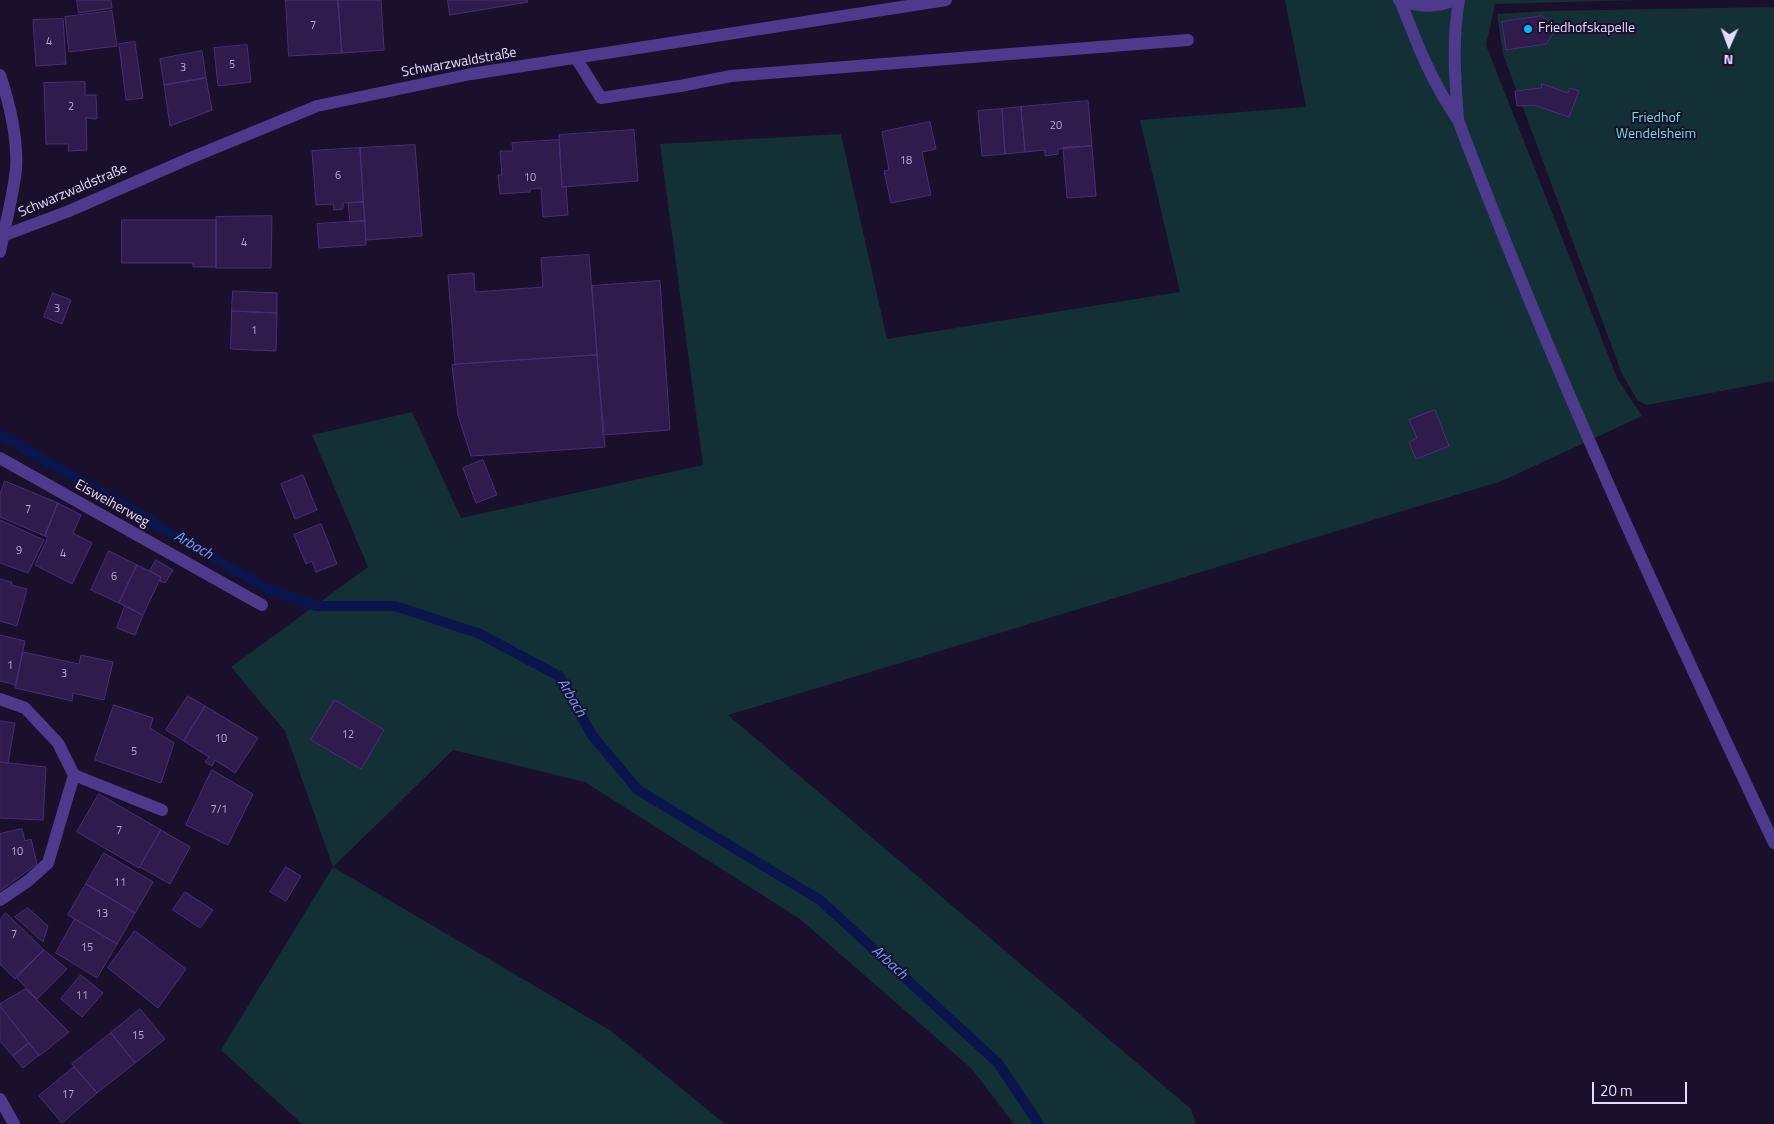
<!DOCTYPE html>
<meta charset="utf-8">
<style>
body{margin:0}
#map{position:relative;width:1774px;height:1124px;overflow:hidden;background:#1a102c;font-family:"Titillium Web",sans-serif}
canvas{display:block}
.north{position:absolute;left:1704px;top:20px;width:50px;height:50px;-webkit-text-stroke:4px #1a102c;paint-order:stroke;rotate:182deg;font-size:14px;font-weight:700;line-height:20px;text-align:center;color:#e6dbff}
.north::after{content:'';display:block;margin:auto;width:18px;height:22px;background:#e6dbff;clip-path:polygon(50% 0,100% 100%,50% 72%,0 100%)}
.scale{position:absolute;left:1592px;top:1082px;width:95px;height:22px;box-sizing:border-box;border:2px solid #e6dbff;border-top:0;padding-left:6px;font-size:15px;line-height:18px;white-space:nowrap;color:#e6dbff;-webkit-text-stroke:4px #1a102c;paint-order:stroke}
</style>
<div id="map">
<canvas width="1774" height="1124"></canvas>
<div class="north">N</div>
<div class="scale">20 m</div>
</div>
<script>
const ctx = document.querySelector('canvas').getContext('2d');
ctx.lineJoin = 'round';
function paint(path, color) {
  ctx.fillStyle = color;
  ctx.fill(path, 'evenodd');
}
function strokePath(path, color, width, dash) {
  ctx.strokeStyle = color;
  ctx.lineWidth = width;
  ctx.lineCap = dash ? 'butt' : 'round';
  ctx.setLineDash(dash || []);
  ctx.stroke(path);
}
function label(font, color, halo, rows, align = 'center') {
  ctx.font = font + ' "Titillium Web",sans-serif';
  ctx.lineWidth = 4;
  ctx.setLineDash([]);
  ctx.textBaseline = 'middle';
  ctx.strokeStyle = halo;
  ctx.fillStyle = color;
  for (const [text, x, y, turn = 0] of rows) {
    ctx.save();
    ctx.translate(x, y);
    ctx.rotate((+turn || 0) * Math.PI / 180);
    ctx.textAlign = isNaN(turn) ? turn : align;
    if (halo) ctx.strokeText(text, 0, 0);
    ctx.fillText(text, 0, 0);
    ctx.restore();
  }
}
const green = new Path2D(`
 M1285,0h352l-142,4 -9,41 132,335 24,36 -140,65 -774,234 463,394 5,15h-182l-42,-55 -172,-150 -215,-137 -132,-32 -120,117 278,164 114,93h-423l-81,-74 112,-183 -48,-136 -54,-64 137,-100 -56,-132 100,-23 49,106 242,-53 -43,-321 181,-10 46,205 293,-47 -40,-172 166,-13z
 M1774,7v374l-127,24 -9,-4 -16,-27 -119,-320 -6,-40 49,-3zM1542,16l10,7 1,11 -7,10 -40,5 -4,-27z`);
const water = new Path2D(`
 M0,429l158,89 -6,9 -152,-86z`);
const stream = new Path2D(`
 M143,518l127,72 46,16h79l85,28 79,42 33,59 46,55 182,110 178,163 41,61`);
const building = new Path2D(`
 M77,0h34l1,8 -33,5z
 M286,0h52l4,53 -53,3z
 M338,0h43l3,50 -42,3z
 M448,0h79l1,2 -78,13z
 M112,11l5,35 -48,6 -4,-35z
 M1542,16l10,7 1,11 -7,10 -40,6 -4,-28z
 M63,19l3,45 -30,2 -3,-46z
 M135,42l8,56 -17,2 -7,-56z
 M247,45l4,37 -33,4 -4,-38z
 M202,51l4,27 -42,7 -4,-26z
 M206,78l6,32 -42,16 -6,-41z
 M85,82v13h11l1,24 -11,-1 1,32 -19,1 1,-7h-23l-2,-61z
 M1542,84l26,9 2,-5 9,3 -10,26 -35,-12 -17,1 -2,-15 26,-3z
 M1088,101l4,45 -34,3v5l-13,2v-6l-20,2 -4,-45z
 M1021,107l4,45 -20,2 -3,-45z
 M1002,109l3,45 -23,2 -4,-45z
 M930,122l6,27 -14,3 9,43 -40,8 -7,-32 5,-1 -7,-38z
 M634,130l4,51 -76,6 -3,-52z
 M559,140l3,47 4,-1 2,29 -25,2 -2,-29 -11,1v3l-30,2 -2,-19h4l-2,-24h13l-1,-8z
 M415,145l7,91 -56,4 -6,-92z
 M1092,146l4,50 -29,2 -4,-50z
 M360,148l3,54 -20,1v6l-9,1 -1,-6 -17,1 -4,-54z
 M363,202l2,19 -15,1 -2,-19z
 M272,216l-1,52h-55v-51z
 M122,220h94v47h-23v-4h-71z
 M365,221l1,24 -47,3 -2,-24z
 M589,255l8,100 -142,9 -7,-89 26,-2 1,19 68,-5 -2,-29z
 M660,281l10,149 -67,5 -11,-149z
 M233,291l44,2v20l-45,-2z
 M53,293l18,7 -9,24 -18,-7z
 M232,311l45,2 -1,38 -45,-2z
 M597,355l8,92 -134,9 -13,-41 -6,-50z
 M1435,410l14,36 -33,13 -7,-17 8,-4 -8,-18z
 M483,460l14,35 -21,8 -13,-35z
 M303,475l14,35 -22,9 -14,-35z
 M5,481l53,22 -13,33 -45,-19v-22z
 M58,503l23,12 -8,18 19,10 -20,41 -37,-19 13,-28 -3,-1z
 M0,520l44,20 -16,33 -28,-10z
 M321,524l16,40 -21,8 -4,-11 -6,3 -12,-29z
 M109,551l28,14 -18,38 -28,-13z
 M156,560l17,10 -8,13 -5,-2 1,-4 -11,-6z
 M137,565l24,12 -18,38 -24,-12z
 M0,579l12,3 -1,3 16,4 -10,37 -17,-5z
 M125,606l18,9 -8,20 -18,-7z
 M0,635l25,6 -9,44 -16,-4z
 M23,652l56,12 2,-9 32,7 -9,38 -31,-7 -1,8 -57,-13z
 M188,696l17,10 -21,35 -18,-11z
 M335,700l49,30 -23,39 -50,-29z
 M114,705l39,13 -3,10 24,15 -13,40 -66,-23z
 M205,706l53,32 -23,35 -20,-13 -3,6 -7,-4 4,-5 -25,-16z
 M0,721l15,2 -7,40 -8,-1z
 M0,762l46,5 -3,53 -43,-2z
 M212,770l41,24 -25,51 -42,-20z
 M99,794l62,36 -22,38 -62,-36z
 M22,829l3,12 6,-2 6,25 -37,27v-57z
 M161,830l29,17 -20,37 -30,-17z
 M104,853l49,29 -18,31 -49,-29z
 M286,867l15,9 -15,25 -16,-9z
 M86,884l49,29 -18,31 -49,-29z
 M185,892l28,18 -13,18 -27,-18z
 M28,908l20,18 -5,16 -28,-25z
 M6,913l38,37 -29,29 -15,-15v-44z
 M75,919l42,25 -20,34 -41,-25z
 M135,931l51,38 -28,39 -50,-40z
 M44,950l23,19 -30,30 -21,-22z
 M81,975l22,18 -21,24 -21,-18z
 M26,989l43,43 -30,24 -39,-50v-2z
 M0,1006l29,37 -16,13 -13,-15z
 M140,1009l25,30 -30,24 -24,-30z
 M111,1033l24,30 -38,30 -25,-29z
 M29,1043l10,12 -16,13 -10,-12z
 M74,1067l23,26 -35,30 -23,-27z`);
const service = new Path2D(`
 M576,58l25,40 79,-12 51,-10 457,-36`);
const minor = new Path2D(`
 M0,75c10,30 18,62 16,94 -3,28 -11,56 -16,83
 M0,458l262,147
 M0,699l25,9 33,35 16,32 -26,88 -20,18 -28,19
 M74,775l88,35
 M0,1099l14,25`);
const tertiary = new Path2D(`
 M1399,0c18,7 37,8 55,0
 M1400,0c17,44 31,81 58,120 93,246 203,485 316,723
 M1458,118c-3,-39 -6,-79 1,-118
 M0,237l69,-26 119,-52 129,-53 154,-32 475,-74`);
const markers = [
 [1528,29,5,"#07b7ff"]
];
const numberNames = [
 ["7",313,26],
 ["4",49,42],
 ["5",232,65],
 ["3",183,68],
 ["2",71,107],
 ["20",1056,126],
 ["18",906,161],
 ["6",338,176],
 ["10",530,178],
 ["4",244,243],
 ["3",57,309],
 ["1",254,331],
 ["7",28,510],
 ["9",19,551],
 ["4",63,554],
 ["6",114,577],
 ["1",10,666],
 ["3",64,674],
 ["12",348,735],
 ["10",221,739],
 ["5",134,752],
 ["7/1",219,810],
 ["7",119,831],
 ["10",17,852],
 ["11",120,883],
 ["13",102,914],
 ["7",14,935],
 ["15",87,948],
 ["11",82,996],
 ["15",138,1036],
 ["17",68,1095]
];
const poiNames = [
 ["Friedhofskapelle",1538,29]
];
const streetNames = [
 ["Schwarzwaldstraße",459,63,-10],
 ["Schwarzwaldstraße",73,191,-23],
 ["Eisweiherweg",112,504,29]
];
const parkNames = [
 ["Friedhof",1656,119],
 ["Wendelsheim",1656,135]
];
const waterNames = [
 ["Arbach",193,546,30],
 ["Arbach",571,698,59],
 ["Arbach",889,963,42]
];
paint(green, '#133036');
paint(water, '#09154c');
strokePath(stream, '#09154c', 10);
paint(building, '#2f1c4d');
strokePath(building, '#4b2d7a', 1);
strokePath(service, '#4d3a8c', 12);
strokePath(minor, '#4d3a8c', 12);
strokePath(tertiary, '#4d3a8c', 12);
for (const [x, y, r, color] of markers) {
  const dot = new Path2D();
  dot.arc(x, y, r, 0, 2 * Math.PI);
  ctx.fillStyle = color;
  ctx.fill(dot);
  strokePath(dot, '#1a102c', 2);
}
label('11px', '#b8abd2', null, numberNames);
label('14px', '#e6dbff', '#1a102c', poiNames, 'left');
label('14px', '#e6dbff', '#1a102c', streetNames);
label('14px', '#62e4dc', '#1a102c', parkNames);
label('italic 15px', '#699dff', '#1a102c', waterNames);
</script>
